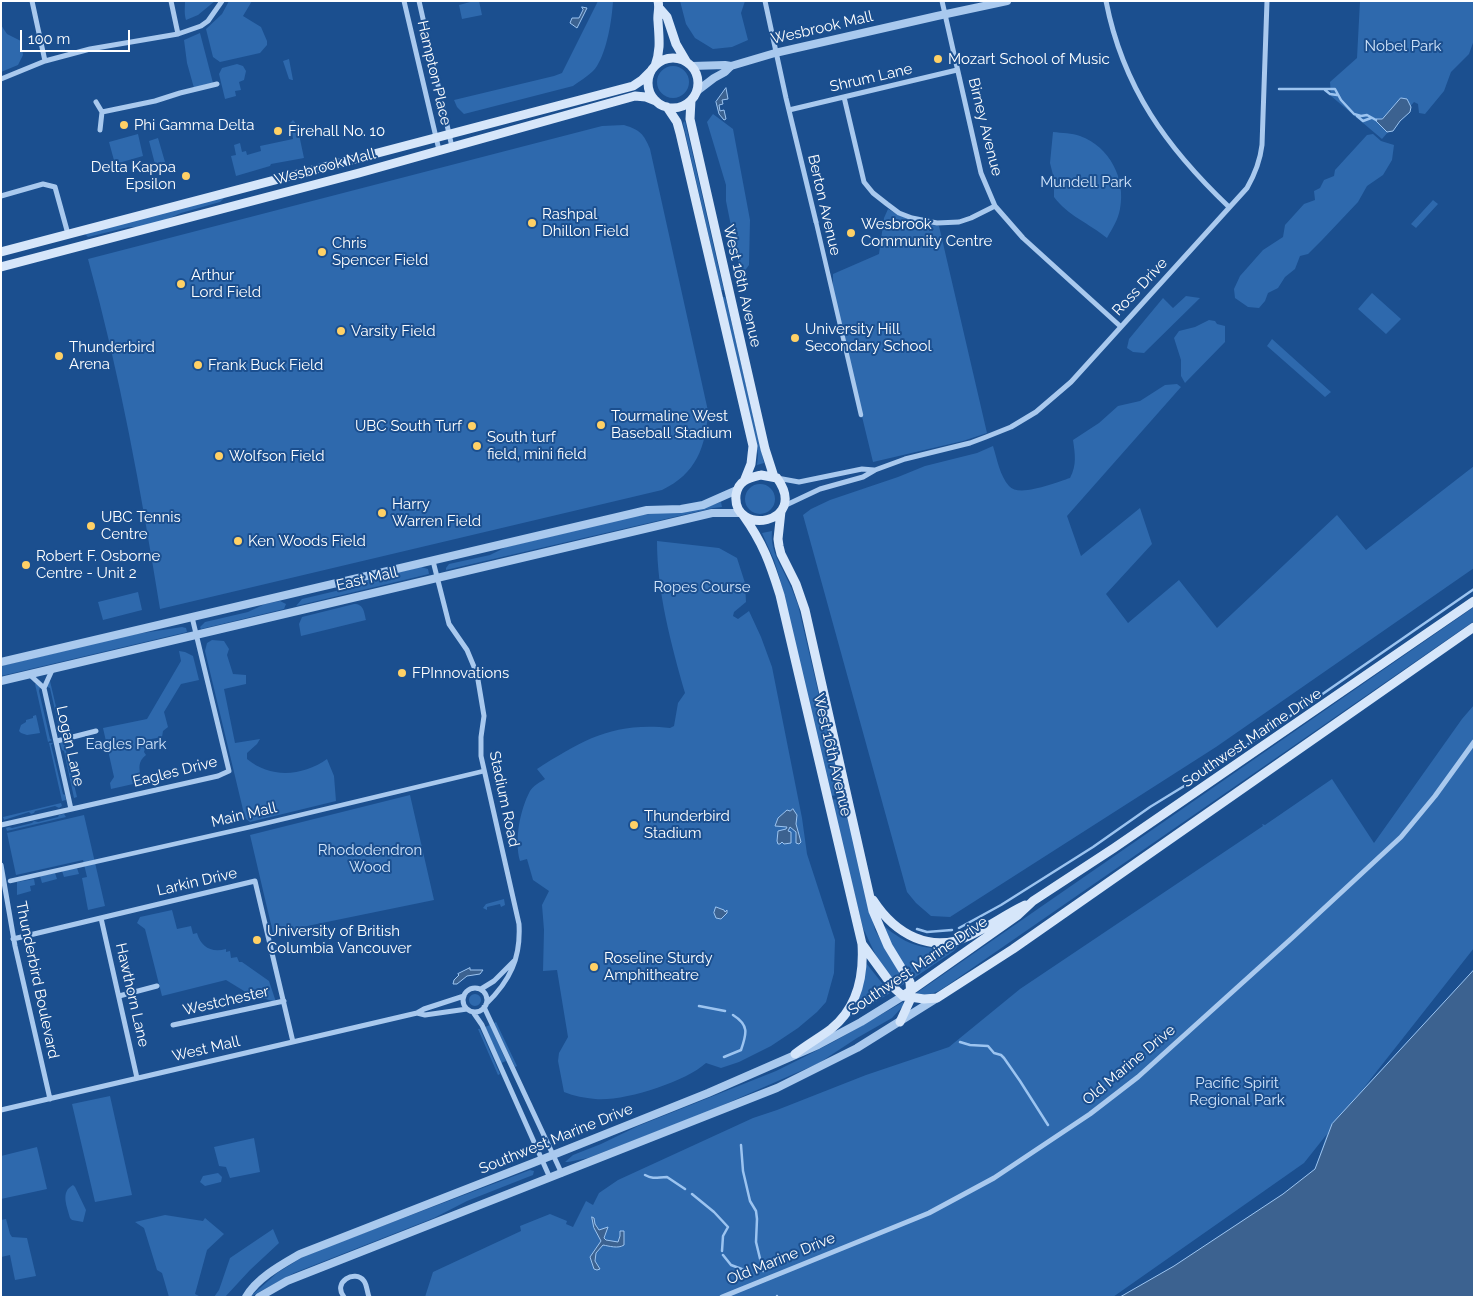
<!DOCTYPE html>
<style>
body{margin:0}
#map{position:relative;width:1475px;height:1298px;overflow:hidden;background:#1b4f8f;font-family:Raleway,sans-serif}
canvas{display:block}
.frame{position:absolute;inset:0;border:2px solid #fff;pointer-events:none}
.scale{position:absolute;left:20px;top:30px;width:110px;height:22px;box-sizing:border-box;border:2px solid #fff;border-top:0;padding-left:6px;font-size:15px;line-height:18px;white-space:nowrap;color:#fff;-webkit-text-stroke:4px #1b4f8f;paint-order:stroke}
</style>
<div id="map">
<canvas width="1475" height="1298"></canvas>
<div class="frame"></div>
<div class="scale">100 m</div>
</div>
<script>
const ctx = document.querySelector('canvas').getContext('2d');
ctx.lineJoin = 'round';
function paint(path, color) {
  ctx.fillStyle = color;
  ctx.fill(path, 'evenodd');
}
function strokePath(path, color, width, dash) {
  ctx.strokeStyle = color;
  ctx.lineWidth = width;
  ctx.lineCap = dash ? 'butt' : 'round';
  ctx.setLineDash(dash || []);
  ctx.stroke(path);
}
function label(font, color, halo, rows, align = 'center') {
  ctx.font = font + ' Raleway,sans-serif';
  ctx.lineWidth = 4;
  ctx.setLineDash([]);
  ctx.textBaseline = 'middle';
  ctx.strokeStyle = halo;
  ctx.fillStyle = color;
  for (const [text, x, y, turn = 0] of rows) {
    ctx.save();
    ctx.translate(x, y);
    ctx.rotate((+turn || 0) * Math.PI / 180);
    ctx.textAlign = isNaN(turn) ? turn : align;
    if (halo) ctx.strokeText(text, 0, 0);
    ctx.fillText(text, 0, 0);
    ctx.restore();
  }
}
const green = new Path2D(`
 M185,1h30l-17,14 -12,5c-2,-7 -1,-12 -1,-19z
 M229,1h23l-9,15 18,11 6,14v4l-7,8 -40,9 -7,-5 -7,-28 16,-15z
 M474,1h5l3,14 -20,4 -3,-14z
 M598,1h15c-1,19 -6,49 -16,65 -5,8 -16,14 -24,20l-109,28 -7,-7 -3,-7 100,-24 8,-3z
 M680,1h65l-4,12 7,27 -16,7 -19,2 -18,-11 -9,-14z
 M1360,1h114v39l-5,14 -18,18 -7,19 -19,23 -6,-1 -1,-9 -4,-2 -32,37 -51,-43 -1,-14 27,-24z
 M1,25l6,9 14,7 2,14 -5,10 -17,7z
 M200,33l13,50 -19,5 -7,-25 -3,-23z
 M289,59l4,21h-1l-3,-1 -6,-18z
 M237,64l6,2 3,5 -2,9 -5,2 2,8 -6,1 1,5 -11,3 -6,-25 3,-6z
 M657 82a16 16 0 1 1 32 0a16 16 0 1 1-32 0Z
 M713,114l20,15 17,91 -1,45 -8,11 -15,-75v-16l-19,-63z
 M293,120l4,5 7,33 -33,6 -1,2 -34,10 -5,-20 5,-1 -2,-10 6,-2 2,9 4,-1 1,4 14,-4 -1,-5 33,-7 -3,-16z
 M685,121l37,162 2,7h-3l-38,-167z
 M624,125c16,5 20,9 26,24l58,262c-2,36 -12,63 -46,79l-502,119c-19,-118 -40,-235 -72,-350l514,-133z
 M1053,132c9,1 19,1 27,4 30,11 46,43 40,73 -2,11 -8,20 -13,29 -17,-14 -40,-23 -53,-41v-18l-4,-16z
 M138,134l5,22 -28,8 -6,-22z
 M1373,134l8,7 13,4 -2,15 -9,15 -16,11 -9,16 -35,37 -15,15 -8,2 -5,13 -10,8 -7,11 -10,5 -3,8 -6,7 -11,-1 -13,-9 -1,-9 6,-13 23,-26 20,-13 2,-12 19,-21 11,-4 -1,-9 6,-3 4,-8 10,-4 1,-6 32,-35z
 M158,138l7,24 -10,2 -6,-23z
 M227,195l-7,7 -39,11 -18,8 -20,6h-14l-41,10 -3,-3z
 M1433,200l5,4 -22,24 -5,-4z
 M888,209c17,10 32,15 51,17l48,207 -24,8 -90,21 -40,-165v-23l46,-20 5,-36z
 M1372,293l29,26 -15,15 -28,-25z
 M1186,296l14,2 -56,55 -11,-1 -6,-4 2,-9 34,-41 10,10z
 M722,297h3l2,6 37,160 -7,2 1,-10 -3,-17z
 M1209,320l6,1 2,3 8,2v16l-40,41 -4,-7v-16l-7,-22 5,-7 16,-4z
 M1272,339l59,53 -6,5 -58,-51z
 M1177,384l4,3 -114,129 14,40 59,-48 12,36 -46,50 22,29 51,-43 38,48 120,-113 29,35 108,-84v102l-258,179 -266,170 -19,-1 -15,-13 -9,-11 -104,-377 8,-6 19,-9 68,-23 27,-11 52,-13 16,-7c4,13 7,30 16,40 10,12 48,-4 61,-8 7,-13 5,-24 3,-38l26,-17 19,-17 22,-5 25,-16z
 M745 499a15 15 0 1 1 30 0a15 15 0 1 1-30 0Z
 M721,502l1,5 -9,1 -267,62v-2l3,-4 41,-9 16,-8 134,-32 63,-7z
 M772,531c-2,20 9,34 17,52 4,7 6,15 9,22l44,189 -11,2 -51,-217 -6,-19 -12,-27z
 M657,541l62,7 18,10 8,25 1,19 -12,10 -1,4 5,3 11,-8 12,26 11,30 30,151 5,36 28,86 -1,33 -8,29 -9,10 -19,16 -27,18 -32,16 -18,6 -15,-5c-21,19 -83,39 -111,36 -10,-1 -21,-3 -31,-7l-6,-31 1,-8 9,-16 -11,-67 -14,1 1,-41 -2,-25 7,-14 -16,-11 -6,-21 -7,2c-6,-21 0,-51 10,-70 3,-5 10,-9 15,-12l-8,-10c46,-29 76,-47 133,-41l4,-2 4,-23 7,-10c-14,-49 -28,-101 -28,-152z
 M421,567l7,2 1,5 -133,32 6,-7 38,-9 34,-12z
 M138,592l4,18 -39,10 -5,-18z
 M280,601l6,3 -2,5 -83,20 -1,-2 5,-5 43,-10 17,-8z
 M354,604c10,0 10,8 12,16l-65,16 -2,-12 3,-7z
 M1474,607v14l-529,366c-10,7 -18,9 -30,7z
 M182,627l4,1 1,4 -186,44v-10l129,-31z
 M212,640l12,1 5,8 -2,6 6,19 13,1v9l-22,5 11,54 25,-4 -3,5 -10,9v6c24,20 56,17 80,0l7,17 2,25 -86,21 -5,-4 -40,-167 2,-8z
 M179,651l6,1 8,4 6,24 -18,4 -17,28 4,15 -5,4 -1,6 -16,3 -2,2 2,3 -2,7 2,3c-10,8 -6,16 -4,27l-31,7 -1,-6 4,-6 -11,-49 44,-9 34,-58z
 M50,681l11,47h-2l-9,-40 -3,-1v-5z
 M35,684h3l2,3 -1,4 11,48 2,1 -4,2z
 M1474,705v243l-112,142 112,-120 -112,240 -242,87 54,-31 109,-72 32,-25 12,-35 -23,29 -191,134h-688l8,-25 88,-41 -1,-5 30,-12 17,7 -1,3 7,3 13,-26 7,4 6,-12 19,-13 135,-62 24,-8 89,-35 83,-28 71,-58 243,-163 -1,-2 3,1 67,-46 42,64 88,-124z
 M36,715l4,18 -13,2 -6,-2 -2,-2 2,-6 5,-3v-2l7,-2v-2z
 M64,742l13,55 -3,1 -10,-47 -2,-1 -2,-7z
 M49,743h4l-2,2 12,49 2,1 1,5 -4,1z
 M410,795l24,105 -161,33 -23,-98z
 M843,798l32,132 29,51v3l-5,3 -21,-27 -15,-32 -32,-128z
 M61,803l1,3 -3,2 -4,-2 -20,5 -1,2 -3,1 -2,-2 -25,8 -1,-3z
 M64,814l2,3 -59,14 -1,-3 3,-1 3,1 20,-5 2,-2 4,1 20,-5 1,-2z
 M84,815l21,91 -17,4 -6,-32 5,-1 -4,-17 -67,15 -9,-42z
 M77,868l2,6 -15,3 -2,-6z
 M55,873l2,6 -15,4 -2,-7z
 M34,879l1,6 -5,1 1,5 -14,4v-13z
 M504,899l1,6 -4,2 -1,-3 -13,3v3l-4,-2 3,-4z
 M172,910l5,19 14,-3 2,8 4,-1c4,14 14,20 29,16v3l4,-1 1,7 6,-1 2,5h3l27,19 7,21 -27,-8 -23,-14 -64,16 -17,-67 -8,-6 3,-6z
 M880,923c5,3 10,9 16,12 18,13 40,16 62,11l-4,5 -43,29z
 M866,963l24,30 -29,18 -16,8 16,-29z
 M469 1000a6 6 0 1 1 12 0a6 6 0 1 1-12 0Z
 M903,1002l1,3 -12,13 -35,20 -38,25 -112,49 -119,46 -20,4h-3l8,-7 28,-11 37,-18 138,-55 28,-14 31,-16z
 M496,1022l21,44 -2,1 -21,-44z
 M490,1025l16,36 -5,2 -16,-36z
 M478,1029h2l20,45 -2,1z
 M110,1096l22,99 -37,7 -23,-98z
 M254,1138l6,34 -30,6 -4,-11 -7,-1 -5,-19z
 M37,1147l10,42 -46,10v-43z
 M530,1170l4,1 -1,4 -66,26 -33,17 -140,55 -44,24 27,-24 29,-18z
 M218,1173l4,4 -1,5 -16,4 -5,-4 3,-6z
 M73,1185l2,2 11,23 -3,12 -11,-2 -2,-2c-3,-12 -10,-26 3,-33z
 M165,1215l38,6 2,-3 19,16 -17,16 -12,44 6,3h-32l-7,-24 -5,-3 -13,-42 -9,-6z
 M6,1219l4,15 2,3 15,1 9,38 -21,4 -5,-25 -9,2v-37z
 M273,1229l6,14 -29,27 -25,27h-11l5,-7 11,-32z`);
const water = new Path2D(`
 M582,7l5,1 -10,20 -7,-5 2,-5h7l4,-8z
 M726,88l2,11 -6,1 1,4 -4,1 1,6 4,-1 2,9 -2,1 -5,-6 -3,-12z
 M1401,98l6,1 4,8 -1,5 -10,9 -7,10 -6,1 -11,-11v-2h6z
 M793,809l4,6 -1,9 5,18 -2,2 -3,-1v-11l-6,-5 -2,4 3,1v11l-7,1 -2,-2 -2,2h-2l-1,-3 1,-10 8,-2 1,-2 -12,-1 3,-8 9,-8 3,1z
 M716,907l8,3 1,2 2,-2v3l-6,6 -5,-1 -2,-5z
 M470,968v2h13l-3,4 -13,2 -10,8h-4l1,-4 5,-5 -1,-1z
 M1474,970v327h-354l54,-31 109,-72 32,-25 17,-45z
 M592,1217l2,1 1,6 4,6 9,-3 -4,11 2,2 12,2 2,-6v-5h4v14c-6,4 -15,1 -21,0l-7,8 -1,8 5,8 -3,1 -3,-1 -4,-12 11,-16 -7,-13z`);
const stream = new Path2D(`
 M1279,89h56l6,11 13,14 7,2 6,-1 9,5
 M1325,90l5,4 7,1
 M1357,116l6,5 8,-3
 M959,928l42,-23 92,-58 57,-40 57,-35 104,-70 163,-113
 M917,929l10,3 25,-2
 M699,1006l26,5
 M960,1042l10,3 18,1 6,7 7,2 3,3 16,23 28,44
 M724,1057l17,-7c6,-17 8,-25 -8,-35
 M741,1145l2,26 7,30 6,10 1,8 -1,23 7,29
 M645,1175c9,5 13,2 22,2l18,12
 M692,1194l22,18 14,15 -5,9 -1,15
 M723,1255l8,10 16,6 4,4
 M777,1296v1`);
const pedestrian = new Path2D(`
 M816,222l45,193
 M10,881l240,-54 234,-56`);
const minor = new Path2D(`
 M32,1l13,60
 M171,1l7,33
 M404,1l35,149
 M419,1l33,146
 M765,1l21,97 30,124
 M942,1l39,172 14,33 28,32 97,88
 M1106,1c17,87 61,147 123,206
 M1,79l44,-18 45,-12 88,-15 23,-8 7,-5 14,-20
 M844,97l20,85 9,11 14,11 12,9 13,5 25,5 22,-1 12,-4 24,-12
 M96,102l6,10
 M789,110l168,-40
 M100,130l2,-18 53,-11 25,-8 37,-9
 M1,196l42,-12 12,3 13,47
 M777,478l22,4 63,-13 12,1
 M784,506l36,-17 43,-12 12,-7 30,-11 65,-16 16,-6 25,-10 25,-15 35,-30 176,-194c8,-14 13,-26 15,-43l5,-144
 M433,561l16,63 18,26 10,24 7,42 -3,21v19l38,168c2,34 -9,57 -33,80
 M29,674l15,14 27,121
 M44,688l9,-20
 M57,741l39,-10
 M1,825l217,-49 11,-5 -37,-154
 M1,865l14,81 35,153
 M101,918l36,160
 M13,939l242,-58 38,161
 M463 1000a12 12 0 1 1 24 0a12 12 0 1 1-24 0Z
 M481,989l13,-8 20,-20
 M119,996l38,-10
 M484,1007l78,167
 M473,1012l9,13 68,153
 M417,1013l8,2 42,-6
 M173,1025l111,-24
 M1,1110l416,-97 7,-4 40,-13
 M344,1297c-12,-15 11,-28 20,-16 3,4 3,11 5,16
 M722,1297l207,-84 65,-35 96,-64 48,-37 154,-139 109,-101 34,-41 39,-54`);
const tertiary = new Path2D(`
 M692,66l33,-1 6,1
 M697,91l17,-13 11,-6 6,-6 44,-13 162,-37 70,-15
 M1,662l646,-152 34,-1 22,-4 34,-15
 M1,681l711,-168h29
 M246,1297c11,-19 35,-32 54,-43l233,-91 175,-70 110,-48 43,-23 42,-26
 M259,1297l28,-16 490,-193 80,-40 80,-50`);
const secondary = new Path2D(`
 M660,9l7,8 9,27 10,17
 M648 83a25 25 0 1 1 50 0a25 25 0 1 1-50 0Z
 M655,66c6,-16 4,-28 3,-45 -1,-7 2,-12 0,-20
 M691,100l-1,19 75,330 9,28
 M667,107l10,15 3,11 73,313 -2,18 -6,15
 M1,252l632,-166 9,-6 9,-9
 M1,267l358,-94 276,-77 11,1 10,4
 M761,475l16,3c33,46 -45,59 -41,17 2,-15 13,-17 25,-20z
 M781,511l-3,28 1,7 2,8 15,30 9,26 68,301 15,35 22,36 1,16 -11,24
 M743,515c20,28 27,48 37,80l82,349 32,44 9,8
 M873,900c22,34 58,55 98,35 19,-9 35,-21 54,-30
 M903,996l115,-81 15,-14 81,-53 360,-247
 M903,996l21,3 13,-1 76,-49 461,-322
 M795,1054c11,-9 24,-16 36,-25 26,-21 33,-53 31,-85`);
const markers = [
 [938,59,5,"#ffd166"],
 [124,125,5,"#ffd166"],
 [278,131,5,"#ffd166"],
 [186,176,5,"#ffd166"],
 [532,223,5,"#ffd166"],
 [851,233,5,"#ffd166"],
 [322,252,5,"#ffd166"],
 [181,284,5,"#ffd166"],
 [341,331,5,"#ffd166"],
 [795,338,5,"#ffd166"],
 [59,356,5,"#ffd166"],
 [198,365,5,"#ffd166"],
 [601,425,5,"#ffd166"],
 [472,426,5,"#ffd166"],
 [477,446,5,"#ffd166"],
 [219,456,5,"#ffd166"],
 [382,513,5,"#ffd166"],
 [91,526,5,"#ffd166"],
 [238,541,5,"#ffd166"],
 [26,565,5,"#ffd166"],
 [402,673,5,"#ffd166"],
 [634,825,5,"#ffd166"],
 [257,940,5,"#ffd166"],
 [594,967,5,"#ffd166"]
];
const streetNames = [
 ["Wesbrook Mall",822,28,-13],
 ["Hampton Place",434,73,77],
 ["Shrum Lane",871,78,-13],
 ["Birney Avenue",985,127,76],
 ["Wesbrook Mall",325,167,-15],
 ["Berton Avenue",824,205,77],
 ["West 16th Avenue",742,286,77],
 ["Ross Drive",1140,287,-47],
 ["East Mall",367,579,-13],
 ["Southwest Marine Drive",1252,738,-34],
 ["Logan Lane",70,746,77],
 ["West 16th Avenue",832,755,77],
 ["Eagles Drive",175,772,-14],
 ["Stadium Road",504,799,78],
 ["Main Mall",244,815,-13],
 ["Larkin Drive",197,882,-13],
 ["Southwest Marine Drive",918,966,-34],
 ["Thunderbird Boulevard",37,980,78],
 ["Hawthorn Lane",132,995,77],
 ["Westchester",226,1001,-13],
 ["West Mall",206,1049,-13],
 ["Old Marine Drive",1129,1065,-40],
 ["Southwest Marine Drive",556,1139,-22],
 ["Old Marine Drive",781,1259,-22]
];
const parkNames = [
 ["Nobel Park",1403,46],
 ["Mundell Park",1086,182],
 ["Ropes Course",702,587],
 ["Eagles Park",126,744],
 ["Rhododendron",370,850],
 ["Wood",370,867],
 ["Pacific Spirit",1237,1083],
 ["Regional Park",1237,1100]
];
const poiNames = [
 ["Mozart School of Music",948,59],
 ["Phi Gamma Delta",134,125],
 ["Firehall No. 10",288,131],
 ["Delta Kappa",176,167,"right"],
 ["Epsilon",176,184,"right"],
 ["Rashpal",542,214],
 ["Dhillon Field",542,231],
 ["Wesbrook",861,224],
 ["Community Centre",861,241],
 ["Chris",332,243],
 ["Spencer Field",332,260],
 ["Arthur",191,275],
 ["Lord Field",191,292],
 ["University Hill",805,329],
 ["Secondary School",805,346],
 ["Varsity Field",351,331],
 ["Thunderbird",69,347],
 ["Arena",69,364],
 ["Frank Buck Field",208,365],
 ["Tourmaline West",611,416],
 ["Baseball Stadium",611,433],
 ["UBC South Turf",462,426,"right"],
 ["South turf",487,437],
 ["field, mini field",487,454],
 ["Wolfson Field",229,456],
 ["Harry",392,504],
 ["Warren Field",392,521],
 ["UBC Tennis",101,517],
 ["Centre",101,534],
 ["Ken Woods Field",248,541],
 ["Robert F. Osborne",36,556],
 ["Centre - Unit 2",36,573],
 ["FPInnovations",412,673],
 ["Thunderbird",644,816],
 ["Stadium",644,833],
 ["University of British",267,931],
 ["Columbia Vancouver",267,948],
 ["Roseline Sturdy",604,958],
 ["Amphitheatre",604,975]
];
paint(green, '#2e69ad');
paint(water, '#3c6290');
strokePath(water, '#9cc4f0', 1);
strokePath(stream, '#9cc4f0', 2.5);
strokePath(pedestrian, '#a9c9ee', 4.5);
strokePath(minor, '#a9c9ee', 5);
strokePath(tertiary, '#a9c9ee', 8);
strokePath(secondary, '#d6e6fa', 9);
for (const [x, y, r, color] of markers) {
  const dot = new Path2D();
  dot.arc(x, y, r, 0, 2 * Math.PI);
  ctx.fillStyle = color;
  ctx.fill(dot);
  strokePath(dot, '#1b4f8f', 2);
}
label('15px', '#fff', '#1b4f8f', streetNames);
label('15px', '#cfe3fa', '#1b4f8f', parkNames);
label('15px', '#fff', '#1b4f8f', poiNames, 'left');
</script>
